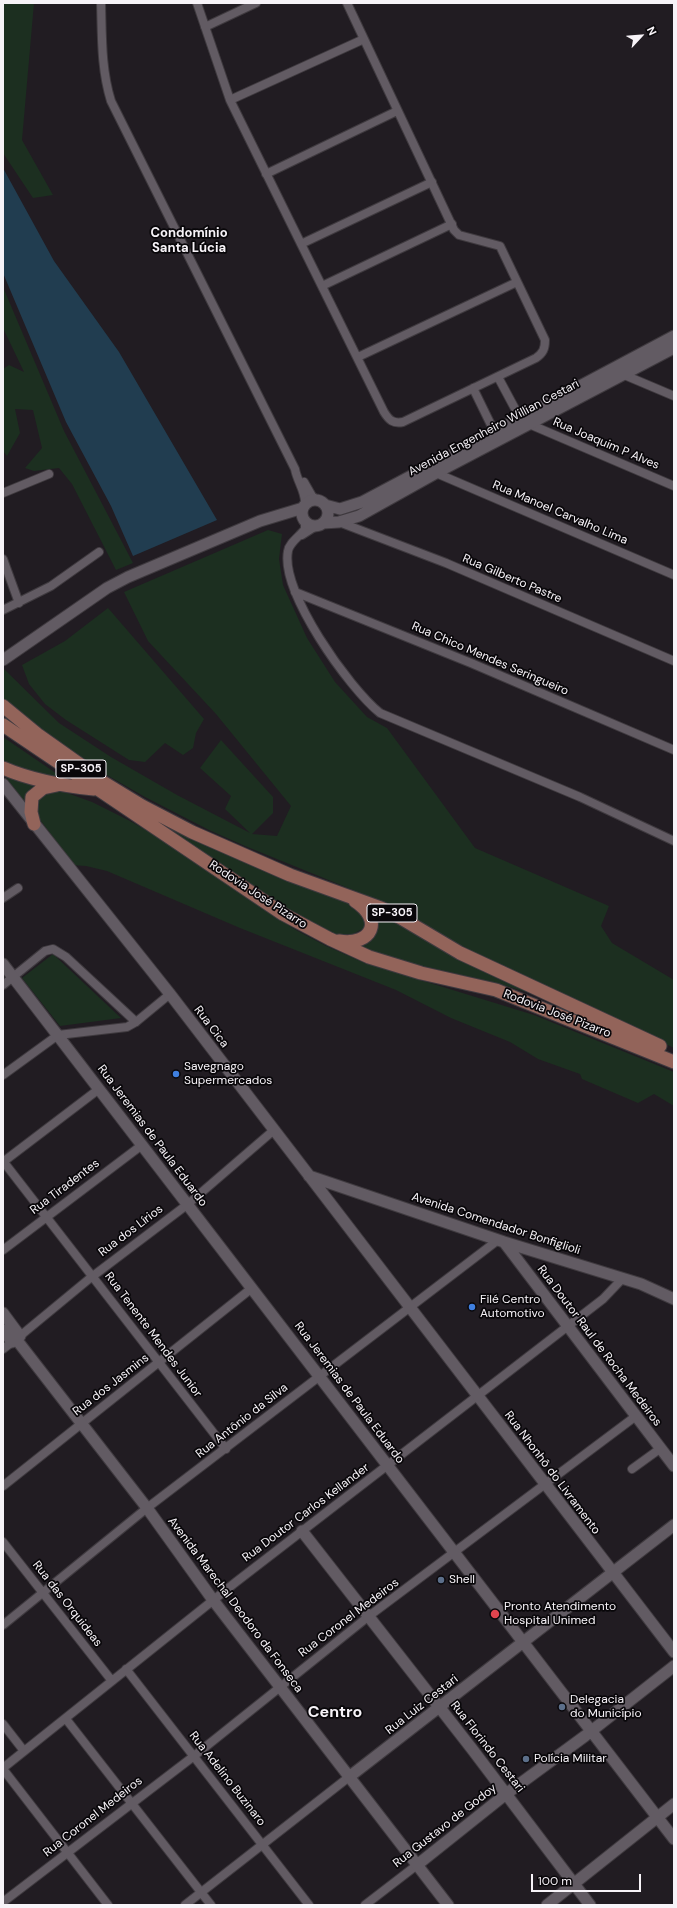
<!DOCTYPE html>
<meta charset="utf-8">
<style>
body{margin:0}
#map{position:relative;width:677px;height:1908px;overflow:hidden;background:#211c22;font-family:"DM Sans",sans-serif}
canvas{display:block}
.frame{position:absolute;inset:0;border:4px solid #f7f3f8;pointer-events:none}
.north{position:absolute;left:621px;top:16px;width:40px;height:40px;-webkit-text-stroke:3px #09070a;paint-order:stroke;rotate:64deg;font-size:11px;font-weight:700;line-height:16px;text-align:center;color:#f7f3f8}
.north::after{content:'';display:block;margin:auto;width:14px;height:18px;background:#f7f3f8;clip-path:polygon(50% 0,100% 100%,50% 72%,0 100%)}
.scale{position:absolute;left:531px;top:1874px;width:110px;height:18px;box-sizing:border-box;border:2px solid #f7f3f8;border-top:0;padding-left:5px;font-size:12px;line-height:14px;white-space:nowrap;color:#f7f3f8;-webkit-text-stroke:3px #09070a;paint-order:stroke}
</style>
<div id="map">
<canvas width="677" height="1908"></canvas>
<div class="frame"></div>
<div class="north">N</div>
<div class="scale">100 m</div>
</div>
<script>
const ctx = document.querySelector('canvas').getContext('2d');
ctx.lineJoin = 'round';
function paint(path, color) {
  ctx.fillStyle = color;
  ctx.fill(path, 'evenodd');
}
function strokePath(path, color, width, dash) {
  ctx.strokeStyle = color;
  ctx.lineWidth = width;
  ctx.lineCap = dash ? 'butt' : 'round';
  ctx.setLineDash(dash || []);
  ctx.stroke(path);
}
function label(font, color, halo, rows, align = 'center') {
  ctx.font = font + ' "DM Sans",sans-serif';
  ctx.lineWidth = 3.5;
  ctx.setLineDash([]);
  ctx.textBaseline = 'middle';
  ctx.strokeStyle = halo;
  ctx.fillStyle = color;
  for (const [text, x, y, turn = 0] of rows) {
    ctx.save();
    ctx.translate(x, y);
    ctx.rotate((+turn || 0) * Math.PI / 180);
    ctx.textAlign = isNaN(turn) ? turn : align;
    if (halo) ctx.strokeText(text, 0, 0);
    ctx.fillText(text, 0, 0);
    ctx.restore();
  }
}
const green = new Path2D(`
 M3,3h31l-12,137 31,55 -20,3 -30,-45z
 M3,287l61,144 69,132 -17,7 -44,-86 -13,-16 -25,3 -9,-3 17,-20 -9,-38 -18,-1 5,24 -13,23 -4,-5v-82l6,-4 15,7 -21,-44z
 M268,530l14,4 -3,25 4,26 24,53 28,44 32,35 20,11 88,120 134,58 -8,20 11,17 62,37v68l-170,-79 -119,-66 -140,-57 -36,-16 -64,-33 -40,-23 -60,-41 -42,-35v-30l56,55 52,34 66,38 73,38 -25,-24 6,-13 -31,-28 21,-28 52,57v16l-21,21 25,2 14,-30 -75,-92 -68,-73 -24,-49z
 M108,608l96,111 -8,14 -3,15 -10,7 -18,-12 -20,19 -16,-2 -63,-40 -21,-16 -16,-20 -7,-19 43,-24z
 M3,737l63,43 -50,-13 -13,-5z
 M4,774l33,9 -7,6 -7,13z
 M59,790l33,12 38,19 49,28 115,80 32,17 39,17 169,52 140,57v34l-20,-12 -16,9 -56,-24 -2,-5 -42,-15 -28,-17 -59,-24 -55,-28 -156,-62 -133,-57 -21,-5 -15,-1 -23,-27 2,-5 -16,-21c4,-18 8,-19 25,-22z
 M136,810l132,63 77,27 14,12 6,9 -1,7 -11,6 -15,1 -13,-6 -43,-22z
 M374,910l164,86 -41,-13 -104,-24 -34,-12c19,-5 22,-21 15,-37z
 M53,954l68,64 -61,8 -38,-48z`);
const water = new Path2D(`
 M3,168l51,93 65,91 98,168 -84,36 -22,-50 -45,-84 -63,-149z`);
const minor = new Path2D(`
 M101,3c1,33 0,66 10,98l184,368c2,12 11,23 10,35
 M197,3l33,97 154,312c5,8 9,12 19,10l133,-64c7,-5 9,-9 9,-18l-45,-94 -41,-11 -5,-5 -107,-227
 M205,27l51,-24
 M230,100l134,-61
 M266,174l131,-63
 M301,244l131,-62
 M322,286l130,-62
 M358,357l159,-75
 M622,374l52,22
 M498,377l22,41
 M473,388l21,43
 M529,424l145,62
 M436,473l238,102
 M304,482l8,14 5,4
 M3,493l46,-19
 M305,521v8c-5,7 -16,14 -17,22 -8,41 61,137 92,162l200,84 94,44
 M339,522l107,41 228,98
 M302,535l14,-9
 M3,559l16,44
 M295,592l176,71 203,87
 M3,610l48,-24 48,-34
 M3,898l15,-10
 M3,985l42,-34 8,-2 13,8 70,65
 M3,1075l55,-40 69,-8 9,-5 34,-28
 M3,1161l223,288
 M3,1162l96,-73
 M3,1250l139,-105
 M20,1336l69,-57 99,-75 86,-74
 M3,1349l9,-7
 M632,1469l29,-21
 M3,1486l249,-198
 M3,1542l109,139
 M3,1625l144,-117 351,-268
 M126,1669l183,236
 M66,1719l145,186
 M3,1724l21,27
 M3,1768l233,-186 367,-283 20,-21
 M3,1769l105,136
 M3,1902l191,-146 175,-140 267,-200
 M185,1905l164,-128
 M365,1905l52,-40`);
const tertiary = new Path2D(`
 M302 513a13 13 0 1 1 26 0a13 13 0 1 1-26 0Z
 M325,505l15,4 22,-7 312,-166
 M323,523l16,-1 20,-6 77,-43 238,-125
 M3,660l104,-72 21,-11 132,-56 43,-13
 M3,784l167,210 504,658
 M3,964l671,875
 M309,1176l195,66 137,42 33,15
 M504,1242l170,224
 M3,1313l17,23 -8,6 -9,-12
 M16,1339l131,169 66,92 235,305
 M302,1531l170,218 118,156
 M349,1777l325,-252
 M417,1865l89,-71 79,-58 89,-70
 M547,1905l127,-101`);
const primary = new Path2D(`
 M3,706l34,28 55,39
 M3,725l280,189 47,25 39,18 52,16 75,17 178,72
 M3,768c28,12 61,18 91,21
 M83,770l59,36 50,26 98,43 91,33 20,10 59,35 200,93
 M34,824l-3,-12 1,-15 11,-9 14,-3
 M339,941c33,5 45,-21 16,-40`);
const markers = [
 [176,1074,4,"#3f7fe0"],
 [472,1307,4,"#3f7fe0"],
 [441,1580,4,"#5c6f8a"],
 [495,1614,5,"#e0444e"],
 [562,1707,4,"#5c6f8a"],
 [526,1759,4,"#5c6f8a"]
];
const shields = [
 [81,769,50],
 [392,913,50]
];
const shieldNames = [
 ["SP-305",81,769],
 ["SP-305",392,913]
];
const streetNames = [
 ["Avenida Engenheiro Willian Cestari",494,428,-28],
 ["Rua Joaquim P Alves",606,444,23],
 ["Rua Manoel Carvalho Lima",560,513,23],
 ["Rua Gilberto Pastre",512,579,23],
 ["Rua Chico Mendes Seringueiro",490,659,23],
 ["Rodovia José Pizarro",258,895,33],
 ["Rodovia José Pizarro",557,1014,21],
 ["Rua Cica",211,1027,53],
 ["Rua Jeremias de Paula Eduardo",152,1136,53],
 ["Rua Tiradentes",65,1187,-37],
 ["Avenida Comendador Bonfiglioli",496,1224,18],
 ["Rua dos Lírios",131,1231,-37],
 ["Rua Tenente Mendes Junior",153,1335,53],
 ["Rua Doutor Raul de Rocha Medeiros",599,1346,53],
 ["Rua dos Jasmins",111,1385,-38],
 ["Rua Jeremias de Paula Eduardo",349,1393,53],
 ["Rua Antônio da Silva",242,1421,-38],
 ["Rua Nhonhô do Livramento",552,1473,53],
 ["Rua Doutor Carlos Kellander",306,1513,-37],
 ["Rua das Orquideas",67,1604,52],
 ["Avenida Marechal Deodoro da Fonseca",235,1605,53],
 ["Rua Coronel Medeiros",349,1618,-37],
 ["Rua Luiz Cestari",422,1705,-38],
 ["Rua Florindo Cestari",487,1747,52],
 ["Rua Adelino Buzinaro",227,1779,52],
 ["Rua Coronel Medeiros",93,1817,-38],
 ["Rua Gustavo de Godoy",445,1826,-38]
];
const poiNames = [
 ["Savegnago",184,1067],
 ["Supermercados",184,1081],
 ["Filé Centro",480,1300],
 ["Automotivo",480,1314],
 ["Shell",449,1580],
 ["Pronto Atendimento",504,1607],
 ["Hospital Unimed",504,1621],
 ["Delegacia",570,1700],
 ["do Município",570,1714],
 ["Polícia Militar",534,1759]
];
const neighbourhoodNames = [
 ["Condomínio",189,234],
 ["Santa Lúcia",189,249]
];
const districtNames = [
 ["Centro",335,1713]
];
paint(green, '#1c2f20');
paint(water, '#213d50');
strokePath(minor, '#3f3a3f', 10);
strokePath(tertiary, '#3f3a3f', 13);
strokePath(primary, '#3f3a3f', 15);
strokePath(minor, '#625b63', 8);
strokePath(tertiary, '#625b63', 11);
strokePath(primary, '#93645a', 13);
for (const [x, y, r, color] of markers) {
  const dot = new Path2D();
  dot.arc(x, y, r, 0, 2 * Math.PI);
  ctx.fillStyle = color;
  ctx.fill(dot);
  strokePath(dot, '#09070a', 1.5);
}
for (const [x, y, w] of shields) {
  const box = new Path2D();
  box.roundRect(x - w / 2, y - 9, w, 18, 3);
  ctx.fillStyle = '#09070a';
  ctx.fill(box);
  strokePath(box, '#f7f3f8', 1);
}
label('bold 11px', '#f7f3f8', null, shieldNames);
label('12px', '#f7f3f8', '#09070a', streetNames);
label('12px', '#f7f3f8', '#09070a', poiNames, 'left');
label('bold 13px', '#f7f3f8', '#09070a', neighbourhoodNames);
label('bold 16px', '#f7f3f8', '#09070a', districtNames);
</script>
